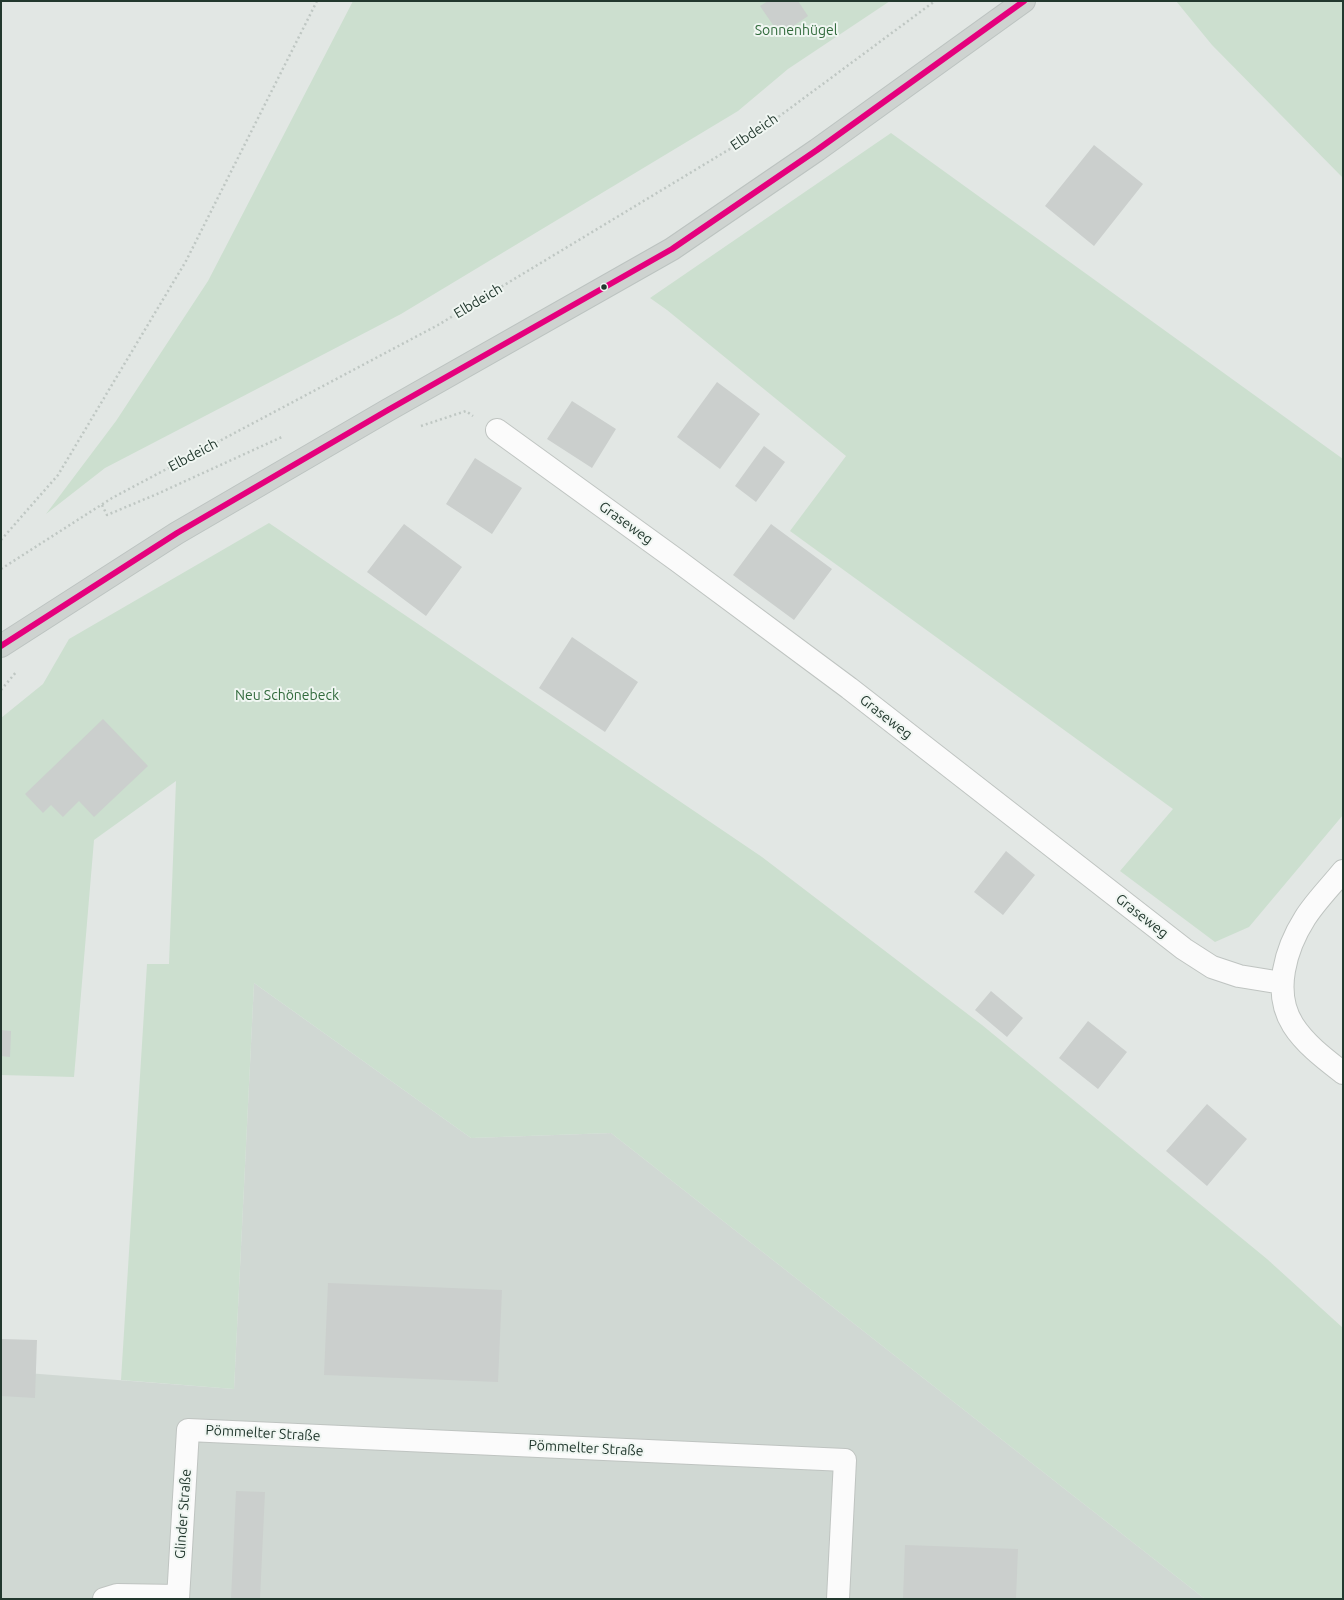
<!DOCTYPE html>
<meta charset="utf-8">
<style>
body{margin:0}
#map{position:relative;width:1344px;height:1600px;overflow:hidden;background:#e2e7e4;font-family:Ubuntu,sans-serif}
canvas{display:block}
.frame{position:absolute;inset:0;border:2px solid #22382e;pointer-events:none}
</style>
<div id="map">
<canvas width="1344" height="1600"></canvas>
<div class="frame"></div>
</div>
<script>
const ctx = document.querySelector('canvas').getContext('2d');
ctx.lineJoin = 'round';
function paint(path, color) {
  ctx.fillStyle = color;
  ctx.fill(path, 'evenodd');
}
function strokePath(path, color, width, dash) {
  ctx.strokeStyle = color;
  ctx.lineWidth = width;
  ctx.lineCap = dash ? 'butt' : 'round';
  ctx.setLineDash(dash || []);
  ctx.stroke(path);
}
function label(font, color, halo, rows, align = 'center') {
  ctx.font = font + ' Ubuntu,sans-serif';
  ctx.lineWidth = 4;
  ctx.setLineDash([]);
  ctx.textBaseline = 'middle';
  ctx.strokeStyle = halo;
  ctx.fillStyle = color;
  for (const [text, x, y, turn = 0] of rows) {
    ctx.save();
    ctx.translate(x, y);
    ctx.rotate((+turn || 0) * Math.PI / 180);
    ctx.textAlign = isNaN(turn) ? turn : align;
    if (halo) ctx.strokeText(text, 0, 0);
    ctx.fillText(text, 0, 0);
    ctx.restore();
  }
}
const built = new Path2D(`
 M254,983l217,155 140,-5 594,466h-1204v-228l233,18z`);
const green = new Path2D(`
 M353,1h537l-102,68 -50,42 -337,203 -296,154 -59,46 70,-93 92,-140z
 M1176,1h167v177l-131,-133z
 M891,133l452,326v356l-94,112 -34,15 -95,-71 53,-62 -383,-278 56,-75 -179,-146 -17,-12z
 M269,523l493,334 220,168 285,234 76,69v271h-138l-594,-466 -140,5 -217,-155 -20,406 -113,-9 26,-416h22l7,-183 -82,59 -20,237 -73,-2v-357l42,-34 26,-45z`);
const building = new Path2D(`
 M768,1h30l10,15 -28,19 -20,-29z
 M1094,145l49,39 -49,62 -49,-40z
 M717,382l43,32 -40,55 -43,-32z
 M572,401l44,28 -24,39 -45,-29z
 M764,446l21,16 -29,40 -21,-16z
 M475,458l47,30 -30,46 -46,-30z
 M404,524l58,43 -36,49 -59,-44z
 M771,524l61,45 -38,51 -61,-45z
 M572,637l66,45 -33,50 -66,-44z
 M103,719l45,47 -54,51 -15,-16 -16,16 -12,-12 -8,8 -18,-19z
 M1006,851l29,24 -32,40 -29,-23z
 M991,991l32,27 -16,19 -32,-27z
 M1088,1021l39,31 -29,37 -39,-31z
 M1,1030l10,1 -1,26 -9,-1z
 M1207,1104l40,35 -40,47 -41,-35z
 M328,1283l174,7 -4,92 -174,-7z
 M1,1339l36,1 -2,58 -34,-2z
 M236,1491l29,1 -5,107h-29z
 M905,1545l113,4 -2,50h-113z`);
const path = new Path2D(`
 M421,426l45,-15 7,5
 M102,505l5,10 50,-21 127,-58
 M1,540l57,-65 128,-214 131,-260
 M1,569l111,-71 326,-173 320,-193 177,-131
 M1,690l16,-19`);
const minor = new Path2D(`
 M497,430l181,131 171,127 335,261 28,18 27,9 43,7
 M1343,871c-13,16 -28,31 -38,47 -19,30 -33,74 -12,107 12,19 32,34 50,48
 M104,1599l13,-4 61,1
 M178,1599l10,-169 657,30 -7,139`);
const major = new Path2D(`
 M1,646l176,-113 211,-123 284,-161 145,-99 207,-149`);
const bus1 = new Path2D(`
 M1,646l176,-113 211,-123 284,-161 145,-99 207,-149`);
const markers = [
 [604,287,3.5,"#22382e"]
];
const parkNames = [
 ["Sonnenhügel",796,30],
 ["Neu Schönebeck",287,695]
];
const streetNames = [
 ["Elbdeich",754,132,-34],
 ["Elbdeich",478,301,-31],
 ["Elbdeich",193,455,-28],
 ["Graseweg",626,523,36],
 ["Graseweg",886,717,38],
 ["Graseweg",1142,916,38],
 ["Pömmelter Straße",263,1433,3],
 ["Pömmelter Straße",586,1448,3],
 ["Glinder Straße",183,1514,-86]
];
paint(built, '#d0d8d3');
paint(green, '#ccdfcf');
paint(building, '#cbcfcd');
strokePath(minor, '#bfc4c1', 24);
strokePath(major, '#bcc3c0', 24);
strokePath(path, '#bfc7c3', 2.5, [2, 3]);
strokePath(minor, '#fbfbfb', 22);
strokePath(major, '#ced3d0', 22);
strokePath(bus1, '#e5007d', 6);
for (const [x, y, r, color] of markers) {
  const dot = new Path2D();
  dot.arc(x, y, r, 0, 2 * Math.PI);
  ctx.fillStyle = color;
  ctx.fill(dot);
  strokePath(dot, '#f0f6f2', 1.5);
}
label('14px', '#316a3c', '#f0f6f2', parkNames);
label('14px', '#22382e', '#f0f6f2', streetNames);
</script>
